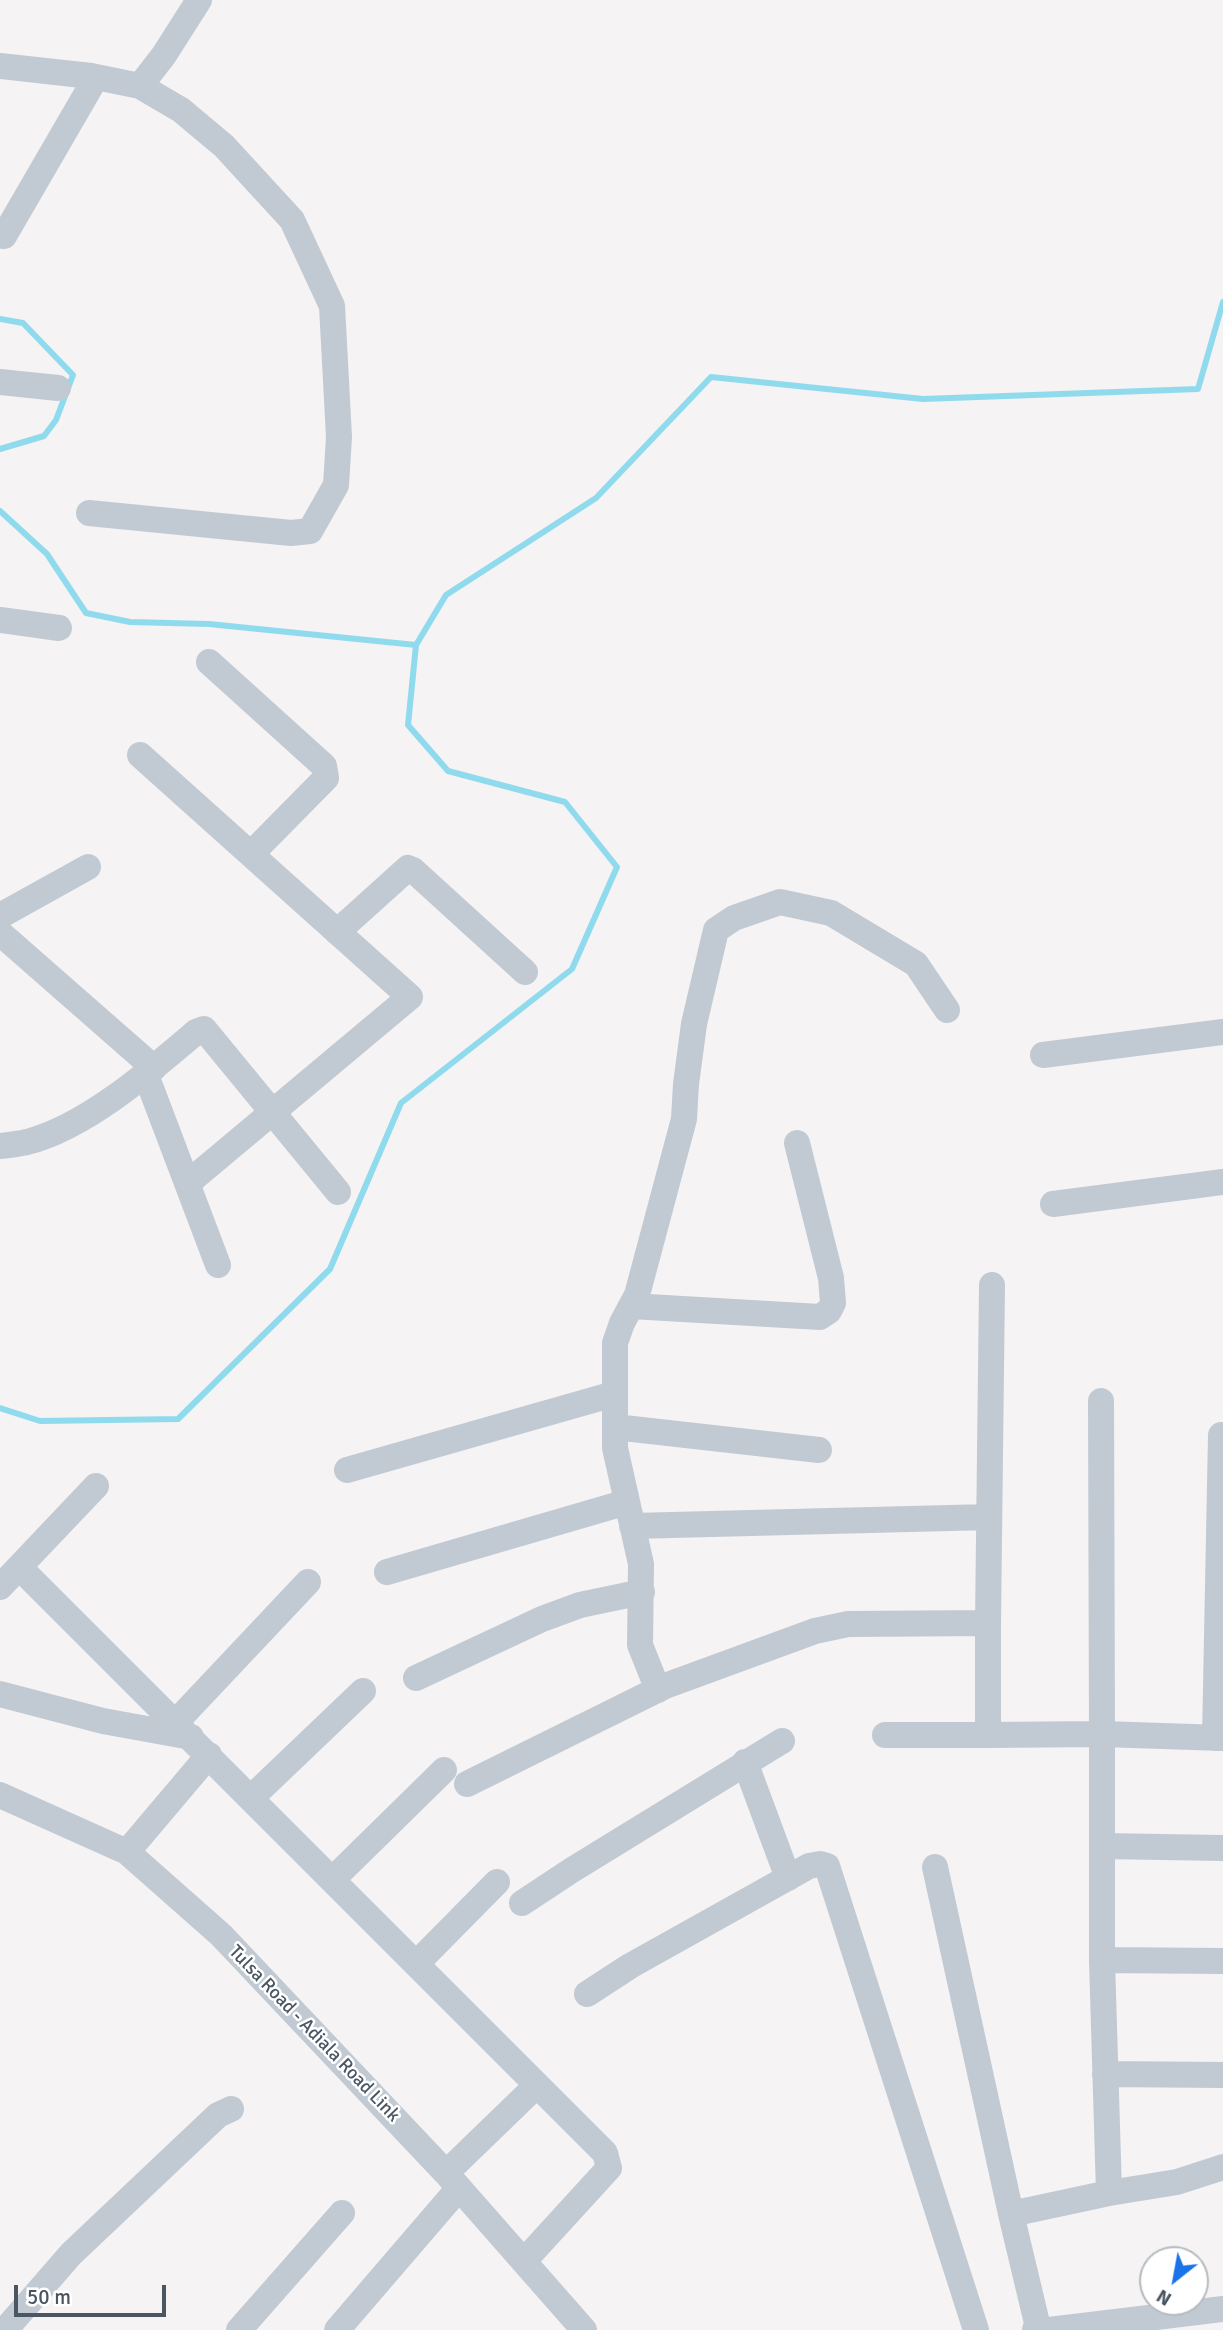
<!DOCTYPE html>
<style>
body{margin:0}
#map{position:relative;width:1223px;height:2330px;overflow:hidden;background:#f5f3f3;font-family:Signika,sans-serif}
canvas{display:block}
.north{position:absolute;left:1139px;top:2246px;width:70px;height:70px;box-sizing:border-box;background:#fff;border:2px solid #b7bbc0;border-radius:50%;rotate:211deg;font-size:19px;font-weight:700;line-height:28px;text-align:center;color:#4a5661}
.north::after{content:'';display:block;margin:auto;width:24px;height:32px;background:#1a73e8;clip-path:polygon(50% 0,100% 100%,50% 72%,0 100%)}
.scale{position:absolute;left:14px;top:2285px;width:152px;height:32px;box-sizing:border-box;border:4px solid #4a5661;border-top:0;padding-left:9px;font-size:21px;line-height:24px;white-space:nowrap;color:#4a5661;-webkit-text-stroke:5px #fff;paint-order:stroke}
</style>
<div id="map">
<canvas width="1223" height="2330"></canvas>
<div class="north">N</div>
<div class="scale">50 m</div>
</div>
<script>
const ctx = document.querySelector('canvas').getContext('2d');
ctx.lineJoin = 'round';
function strokePath(path, color, width, dash) {
  ctx.strokeStyle = color;
  ctx.lineWidth = width;
  ctx.lineCap = dash ? 'butt' : 'round';
  ctx.setLineDash(dash || []);
  ctx.stroke(path);
}
function label(font, color, halo, rows, align = 'center') {
  ctx.font = font + ' Signika,sans-serif';
  ctx.lineWidth = 5;
  ctx.setLineDash([]);
  ctx.textBaseline = 'middle';
  ctx.strokeStyle = halo;
  ctx.fillStyle = color;
  for (const [text, x, y, turn = 0] of rows) {
    ctx.save();
    ctx.translate(x, y);
    ctx.rotate((+turn || 0) * Math.PI / 180);
    ctx.textAlign = isNaN(turn) ? turn : align;
    if (halo) ctx.strokeText(text, 0, 0);
    ctx.fillText(text, 0, 0);
    ctx.restore();
  }
}
const stream = new Path2D(`
 M0,319l23,4 50,52 -17,45 -12,16 -44,13
 M0,511l47,43 39,59 44,9 79,2 207,21
 M0,1408l40,13 138,-2 152,-150 71,-166 171,-134 45,-102 -52,-65 -117,-31 -40,-46 8,-80 30,-50 150,-97 115,-121 212,22 275,-10 25,-87`);
const minor = new Path2D(`
 M0,66l91,10 49,10 41,24 43,36 68,74 40,86 7,131 -3,48 -26,46 -19,2 -202,-20
 M140,86l24,-31 35,-55
 M4,236l87,-150v-10
 M0,382l58,6
 M0,620l59,8
 M209,662l115,104 2,12 -75,76
 M140,755l270,242 -215,180 -7,9
 M0,916l88,-49
 M337,932l71,-64 5,2 112,102
 M0,933l154,135
 M1043,1055l180,-23
 M146,1075l72,190
 M0,1146c9,-1 18,-2 27,-4 59,-15 123,-71 169,-110l8,-3 134,163
 M1053,1204l170,-22
 M631,1306l189,11 9,-6 4,-8 -2,-25 -34,-135
 M1101,1401l1,333 121,4
 M615,1427l204,23
 M347,1470l267,-76
 M632,1526l357,-9
 M19,1567l586,586 4,15 -85,93
 M387,1572l240,-70
 M0,1587l96,-101
 M988,1623l4,-338
 M416,1678l126,-59 38,-14 62,-13
 M658,1690l-18,-45 1,-81 -26,-116v-105l7,-20 15,-28 47,-176 2,-35 8,-60 22,-94 18,-12 46,-16 51,11 85,51 31,46
 M0,1694l103,27 88,16
 M176,1722l132,-140
 M885,1735h103
 M1215,1738l6,-303
 M745,1762l43,116
 M467,1784l198,-98 150,-55 33,-7 140,-1v112l114,-1v226l7,233
 M0,1795l127,57 94,83 225,238 138,157
 M251,1798l112,-107
 M1102,1846l121,2
 M127,1852l82,-97
 M935,1867l76,347
 M333,1879l111,-109
 M522,1903l50,-33 210,-129
 M1102,1960l121,1
 M416,1964l81,-82
 M587,1994l43,-28 179,-100 11,-2 7,2 149,464
 M1105,2074l118,1
 M446,2173l91,-88
 M5,2330l66,-76 147,-139 13,-6
 M239,2330l103,-117
 M337,2330l122,-142
 M1035,2330l2,-7 -26,-109 98,-21 68,-11 46,-15
 M1049,2330l174,-21`);
const streetNames = [
 ["Tulsa Road - Adiala Road Link",314,2034,46]
];
strokePath(stream, '#90daee', 6);
strokePath(minor, '#c1cad2', 26);
label('19px', '#4a5661', '#fff', streetNames);
</script>
